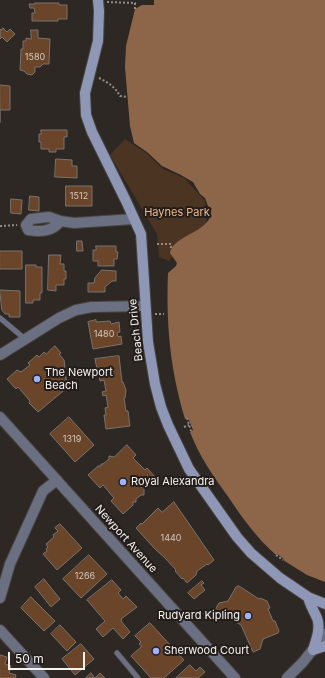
<!DOCTYPE html>
<style>
body{margin:0}
#map{position:relative;width:325px;height:678px;overflow:hidden;background:#2e2824;font-family:Inter,sans-serif}
canvas{display:block}
.scale{position:absolute;left:8px;top:652px;width:77px;height:18px;box-sizing:border-box;border:2px solid #f6f2f0;border-top:0;padding-left:5px;font-size:12px;line-height:14px;white-space:nowrap;color:#f6f2f0;-webkit-text-stroke:3px #241e1b;paint-order:stroke}
</style>
<div id="map">
<canvas width="325" height="678"></canvas>
<div class="scale">50 m</div>
</div>
<script>
const ctx = document.querySelector('canvas').getContext('2d');
ctx.lineJoin = 'round';
function paint(path, color) {
  ctx.fillStyle = color;
  ctx.fill(path, 'evenodd');
}
function strokePath(path, color, width, dash) {
  ctx.strokeStyle = color;
  ctx.lineWidth = width;
  ctx.lineCap = dash ? 'butt' : 'round';
  ctx.setLineDash(dash || []);
  ctx.stroke(path);
}
function label(font, color, halo, rows, align = 'center') {
  ctx.font = font + ' Inter,sans-serif';
  ctx.lineWidth = 4;
  ctx.setLineDash([]);
  ctx.textBaseline = 'middle';
  ctx.strokeStyle = halo;
  ctx.fillStyle = color;
  for (const [text, x, y, turn = 0] of rows) {
    ctx.save();
    ctx.translate(x, y);
    ctx.rotate((+turn || 0) * Math.PI / 180);
    ctx.textAlign = isNaN(turn) ? turn : align;
    if (halo) ctx.strokeText(text, 0, 0);
    ctx.fillText(text, 0, 0);
    ctx.restore();
  }
}
const green = new Path2D(`
 M125,139l21,14 17,16 21,9 21,23 2,28 -26,17 -12,15 -10,-4 -2,-23 -47,-79z`);
const water = new Path2D(`
 M154,0h171v582l-18,-7 -24,-15 1,-1 -7,-5 -1,1c-19,-17 -33,-36 -47,-57 -15,-21 -30,-42 -39,-66l3,-2 -5,-12 -3,1c-15,-50 -19,-95 -17,-146l8,-7 1,-3 -7,-10c3,-19 45,-21 41,-45l-3,-2 -3,-8 -5,-4 -7,-12 -12,-7 -19,-9 -15,-14 -13,-9 -4,-17 -5,-59 1,-21 9,-37 7,-4h12z`);
const building = new Path2D(`
 M35,3h24v2h8v14h-9v2h-26v-8h3l-1,-5h-4l-1,-4h6z
 M3,28l4,4 3,-3 5,5 -8,8 -5,-5 -2,2v-10l1,1z
 M31,30h7v8l12,1 -1,25h-6l-3,3h-5v5l-3,3 -5,-1 -3,-3 -4,-1 1,-21h2v-8h3v-3l5,1z
 M0,85l10,1v24h-10v12z
 M41,130h26v7h-3v12h-8v3h-7v-3h-8v-7h-2v-8h2z
 M56,159l16,1v6h5v12l-22,-1z
 M66,186h26v20h-26z
 M30,196l9,1v14l-10,-1z
 M11,199l11,1 -1,14 -10,-1z
 M77,241h5l1,10h-6z
 M96,246h20v6h2l-1,7h-3v7h-16v-5h-5v-11h3z
 M0,251h22v18h-22z
 M49,255h12l-1,9h4v7h2v8h-2v6h-8v6l-8,-1z
 M26,265h10v2h6v26h-2v7h-7v3h-7z
 M102,270l14,1v10h-4l-7,6v5h-17v-9h6l1,-5z
 M0,290l20,1v26h-11v-3h-4l-3,-4z
 M96,320v2l14,-1 1,3 8,-2 1,10 -3,1 1,4 3,-1 1,8 -29,5 -5,-27z
 M55,346l6,7 -2,1 5,6 1,7 -3,3 3,3 3,14 -30,25 -9,-9 1,-2 -12,-14 -2,2 -9,-10 10,-9 4,2 9,-7 -2,-2 9,-8 2,2 5,-5 2,2z
 M119,356l3,26h1l3,8 -1,8h-1l2,13h2l2,15 -24,3 -2,-14h2l-1,-7 3,-1 -2,-12 -3,1 -1,-4 4,-1 -2,-11 -4,1 -1,-7h-1l-3,-15z
 M69,417l25,28 -19,17 -25,-28z
 M127,445l9,10 -3,3 12,12 2,-2 9,10 -12,11v6h-3l-5,4v3h-3v3l-10,9 -12,-13 3,-3 -11,-13 -3,3 -12,-13 10,-9h3v-2h2l6,-5v-3l5,1z
 M174,502l40,58 -6,5 -1,-1 -10,7 -1,4 -9,8 -4,-5 -1,1 -7,-8 1,-1 -10,-11 -12,-11 -18,-20 5,-5 1,1 16,-16 4,4z
 M60,524l22,24 -25,22 -14,-16 4,-3 -1,-2 2,-2 -2,-3 8,-7 -1,-2 5,-4 -3,-3z
 M89,555l18,19 -26,24 -18,-19z
 M44,579l16,20 -9,8 -16,-20z
 M112,580l9,10 -3,3 5,6 3,-3 11,11 -16,12 1,1 -1,1 9,11 -7,7 -10,-11 -10,9 -7,-8 9,-8 -18,-21z
 M202,581l2,2 -3,2 4,5 -11,9 -6,-6z
 M239,586l20,13 1,-1 7,3 3,7 -2,1 5,12h2l4,10 -1,2 -15,6 -3,10 -7,3 -12,-27 -26,-15 4,-7 9,-2 8,-14z
 M31,597l24,24 -11,10 -23,-23z
 M150,623l34,37 -20,18h-13l-20,-22 11,-10 -3,-2 2,-2 -6,-6z
 M60,625l16,17 -9,9 -16,-17z
 M81,644l13,15 -19,16 -13,-16z
 M0,655l7,2 -2,7 6,2 -2,7 7,2 -1,3h-15z
 M190,665l6,6 4,-4 5,5 -7,6h-22z
 M91,673l4,5 5,-5 5,5h-19z`);
const path = new Path2D(`
 M107,2l28,1v6
 M99,78c10,5 16,9 21,18l7,1
 M0,226l17,-1
 M157,244h14v6
 M155,314h9
 M187,418l4,13
 M184,427l5,-2
 M276,555l7,5`);
const service = new Path2D(`
 M0,318l25,21
 M117,653l21,25`);
const minor = new Path2D(`
 M60,221c-7,11 -20,11 -32,9l-2,-5 5,-6 18,-2 11,4 14,2 60,-4
 M0,355l59,-37 17,-8 16,-3 53,-1
 M0,598l10,-34 33,-73 14,-11
 M0,630l44,48`);
const tertiary = new Path2D(`
 M0,417l235,261
 M287,678l16,-16 22,-28`);
const secondary = new Path2D(`
 M98,0l1,11 -1,30 -13,52 1,22 6,17 34,69 15,33 7,108 7,42 6,23 7,18 21,44 48,68 14,16 29,25 28,19 17,7
 M308,597c2,8 6,14 9,21 4,10 -1,22 -4,32
 M313,650l12,-4`);
const markers = [
 [37,379,4,"#9fb3fd"],
 [123,482,4,"#9fb3fd"],
 [248,616,4,"#9fb3fd"],
 [156,651,4,"#9fb3fd"]
];
const numberNames = [
 ["1580",35,57],
 ["1512",79,196],
 ["1480",104,334],
 ["1319",72,439],
 ["1440",171,538],
 ["1266",85,576]
];
const parkNames = [
 ["Haynes Park",177,213]
];
const streetNames = [
 ["Beach Drive",136,330,-96],
 ["Newport Avenue",126,539,48]
];
const poiNames = [
 ["The Newport",45,373],
 ["Beach",45,386],
 ["Royal Alexandra",131,482],
 ["Rudyard Kipling",240,616,"right"],
 ["Sherwood Court",164,651]
];
paint(green, '#4c3422');
paint(water, '#8d6649');
paint(building, '#6a4529');
strokePath(building, '#79736e', 1);
strokePath(service, '#4a4441', 6);
strokePath(minor, '#4a4441', 12);
strokePath(tertiary, '#4a4441', 12);
strokePath(secondary, '#4a4441', 12);
strokePath(path, '#918c89', 2, [2, 2]);
strokePath(service, '#6a7082', 5);
strokePath(minor, '#6a7082', 10);
strokePath(tertiary, '#6a7082', 10);
strokePath(secondary, '#8e97b5', 10);
for (const [x, y, r, color] of markers) {
  const dot = new Path2D();
  dot.arc(x, y, r, 0, 2 * Math.PI);
  ctx.fillStyle = color;
  ctx.fill(dot);
  strokePath(dot, '#241e1b', 1.5);
}
label('9px', '#d3c7be', null, numberNames);
label('11px', '#f6b788', '#241e1b', parkNames);
label('11px', '#f6f2f0', '#241e1b', streetNames);
label('11px', '#f6f2f0', '#241e1b', poiNames, 'left');
</script>
